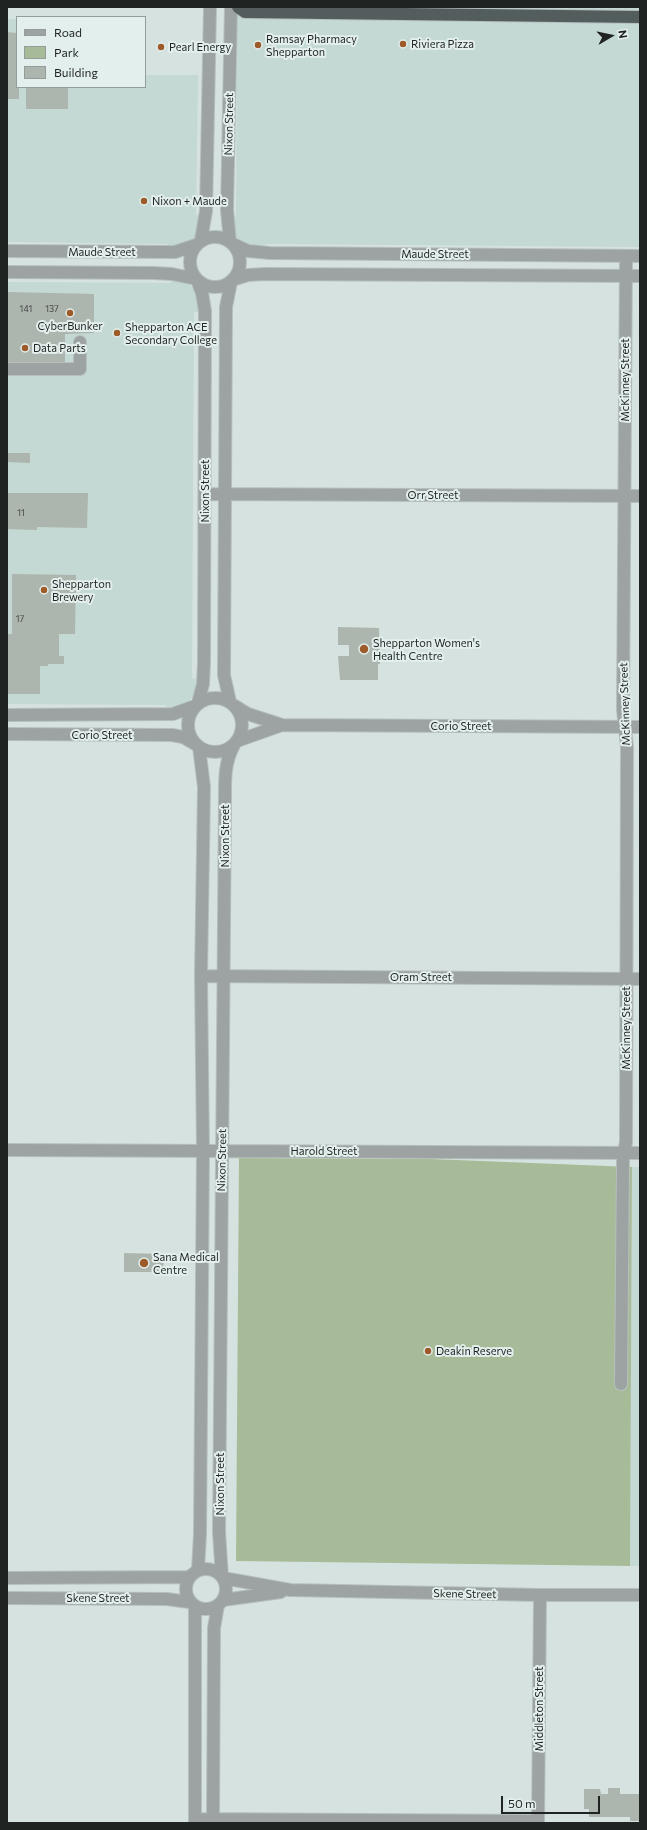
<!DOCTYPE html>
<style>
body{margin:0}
#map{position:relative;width:647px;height:1830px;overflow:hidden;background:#d6e2df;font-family:Commissioner,sans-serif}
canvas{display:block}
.frame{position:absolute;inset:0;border:8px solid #1f2322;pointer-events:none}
.legend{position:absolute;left:16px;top:16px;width:130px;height:72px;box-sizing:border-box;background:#e3efec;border:1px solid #959d9b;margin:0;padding:5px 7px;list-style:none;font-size:12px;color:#1f2322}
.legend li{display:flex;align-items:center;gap:8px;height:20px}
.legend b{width:20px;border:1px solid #959d9b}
.north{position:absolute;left:591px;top:16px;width:40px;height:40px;-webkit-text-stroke:3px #e3efec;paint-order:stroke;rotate:81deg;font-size:11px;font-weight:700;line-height:16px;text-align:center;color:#1f2322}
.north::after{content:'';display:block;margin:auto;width:14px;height:18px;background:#1f2322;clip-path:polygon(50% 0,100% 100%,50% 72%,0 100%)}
.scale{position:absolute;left:501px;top:1796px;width:99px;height:18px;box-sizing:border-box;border:2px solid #1f2322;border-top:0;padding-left:5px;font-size:12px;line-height:14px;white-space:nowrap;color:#1f2322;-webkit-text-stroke:3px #e3efec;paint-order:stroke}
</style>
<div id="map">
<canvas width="647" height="1830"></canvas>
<div class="frame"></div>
<ul class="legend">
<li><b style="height:5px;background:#9da2a2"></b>Road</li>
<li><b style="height:11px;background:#a8bb98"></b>Park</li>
<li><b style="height:11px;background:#acb5ae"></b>Building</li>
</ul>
<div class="north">N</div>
<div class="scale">50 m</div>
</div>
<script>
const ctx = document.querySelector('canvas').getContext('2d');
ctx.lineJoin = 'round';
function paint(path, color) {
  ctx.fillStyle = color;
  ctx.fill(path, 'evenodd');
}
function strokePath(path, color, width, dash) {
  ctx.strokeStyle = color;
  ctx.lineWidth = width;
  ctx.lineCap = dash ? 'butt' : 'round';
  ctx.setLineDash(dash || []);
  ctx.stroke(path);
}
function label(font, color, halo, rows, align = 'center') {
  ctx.font = font + ' Commissioner,sans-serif';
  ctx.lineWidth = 4;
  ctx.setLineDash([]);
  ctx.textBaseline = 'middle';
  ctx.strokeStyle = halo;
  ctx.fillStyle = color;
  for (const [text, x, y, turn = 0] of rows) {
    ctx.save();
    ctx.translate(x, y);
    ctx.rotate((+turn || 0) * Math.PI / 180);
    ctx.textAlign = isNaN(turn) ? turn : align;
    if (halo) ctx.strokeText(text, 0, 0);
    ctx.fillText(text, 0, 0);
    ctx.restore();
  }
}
const built = new Path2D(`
 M237,7h403v240l-372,-3 -19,3 -12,-8 -4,-6 -2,-17h5z
 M7,19h10v68h128v-12h53l-2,140h4l-3,21 -5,6 -8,5h-16v-3l-161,-2z
 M171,280h10l10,6 6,8 1,7v11h-4l-2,366 5,1 -4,17 -8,9 -17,4 -2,-4 -159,-1v-422l164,1z
 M632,1167h8v399h-10z`);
const green = new Path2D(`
 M239,1158l192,1 201,8 -2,399 -394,-5z`);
const building = new Path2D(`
 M7,32l10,1v54h2v12h-12z
 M26,87h42v22h-42z
 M7,292l87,2v39l-29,1v31h-15v-3h-7l-36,3z
 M7,453h23v10l-23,-1z
 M7,493h81l-1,35 -50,-1v3l-30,-1z
 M12,574l64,1 -1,59h-16v22h5v8h-16v2h-8v28h-33v-60h5z
 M338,627l41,1 1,36h-2v16h-38l-2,-24h11v-11h-11z
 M124,1253l40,1 -1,18h-39z
 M608,1788h12v6h20v27h-10v-4h-41v-8h-5v-20h16l1,5h7z`);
const minor = new Path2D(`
 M190 262a25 25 0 1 1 50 0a25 25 0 1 1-50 0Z
 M201,240l5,-29 4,-204
 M230,242l-3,-32 4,-203
 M233,244l15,7 22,2 370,3
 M7,251l168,1 21,-7
 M7,272l147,1 18,1 24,5
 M197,280l5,13 3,18 -1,351 -1,22 -5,19
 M232,280l16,-5 17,-1 375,2
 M7,369h73v-27
 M205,494l435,2
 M188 725a27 27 0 1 1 54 0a27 27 0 1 1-54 0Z
 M230,702l-6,-27 2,-368 5,-25
 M235,706l13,8 34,11
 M7,715l166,-1 22,-8
 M7,734l165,1 11,2 12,7
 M237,741l45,-16 358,2
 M201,976l439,3
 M7,1150l633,3
 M621,1384l2,-224 3,-18 1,-395 -4,-37 3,-454
 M186 1589a20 20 0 1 1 40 0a20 20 0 1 1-40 0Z
 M198,1570l2,-36 3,-383 -2,-175 3,-189 -5,-40
 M222,1577l-3,-45 6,-731c0,-20 -1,-38 9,-56
 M7,1578l182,-1
 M223,1578l67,12 250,5h100
 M7,1598l160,1 22,3
 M223,1600l58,-8
 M195,1606v217
 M195,1819l343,2
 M213,1823l1,-195 4,-23
 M538,1823l2,-228`);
const highway = new Path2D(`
 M238,7l7,5 395,5`);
const markers = [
 [403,44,4,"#9d5b29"],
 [258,45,4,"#9d5b29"],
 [161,47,4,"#9d5b29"],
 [144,201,4,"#9d5b29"],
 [70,313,4,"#9d5b29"],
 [117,333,4,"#9d5b29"],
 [25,348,4,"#9d5b29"],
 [44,590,4,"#9d5b29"],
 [364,649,5,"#9d5b29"],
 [144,1263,5,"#9d5b29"],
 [428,1351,4,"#9d5b29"]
];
const numberNames = [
 ["141",26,309],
 ["137",52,309],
 ["11",21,513],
 ["17",20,619]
];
const poiNames = [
 ["Ramsay Pharmacy",266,39],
 ["Shepparton",266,52],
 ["Riviera Pizza",411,44],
 ["Pearl Energy",169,47],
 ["Nixon + Maude",152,201],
 ["CyberBunker",70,326,"center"],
 ["Shepparton ACE",125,327],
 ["Secondary College",125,340],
 ["Data Parts",33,348],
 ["Shepparton",52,584],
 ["Brewery",52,597],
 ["Shepparton Women's",373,643],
 ["Health Centre",373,656],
 ["Sana Medical",153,1257],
 ["Centre",153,1270],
 ["Deakin Reserve",436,1351]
];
const streetNames = [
 ["Nixon Street",229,124,-89],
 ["Maude Street",102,252],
 ["Maude Street",435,254],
 ["McKinney Street",625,380,-90],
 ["Nixon Street",205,491,-90],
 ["Orr Street",433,495],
 ["McKinney Street",625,704,-92],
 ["Corio Street",461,726],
 ["Corio Street",102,735],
 ["Nixon Street",225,836,-90],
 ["Oram Street",421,977],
 ["McKinney Street",626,1028,-90],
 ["Harold Street",324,1151],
 ["Nixon Street",222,1160,-89],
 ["Nixon Street",220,1484,-90],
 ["Skene Street",465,1594,1],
 ["Skene Street",98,1598],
 ["Middleton Street",539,1709,-90]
];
paint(built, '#c4d8d4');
paint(green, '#a8bb98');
paint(building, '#acb5ae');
strokePath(minor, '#b5c0bd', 14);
strokePath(highway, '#b5c0bd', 14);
strokePath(minor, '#9da2a2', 12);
strokePath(highway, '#535d5e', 12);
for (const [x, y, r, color] of markers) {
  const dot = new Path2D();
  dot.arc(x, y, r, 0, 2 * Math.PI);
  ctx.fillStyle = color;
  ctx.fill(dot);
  strokePath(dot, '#e3efec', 1.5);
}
label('9px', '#424845', null, numberNames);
label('11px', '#1f2322', '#e3efec', poiNames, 'left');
label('11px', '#1f2322', '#e3efec', streetNames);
</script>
